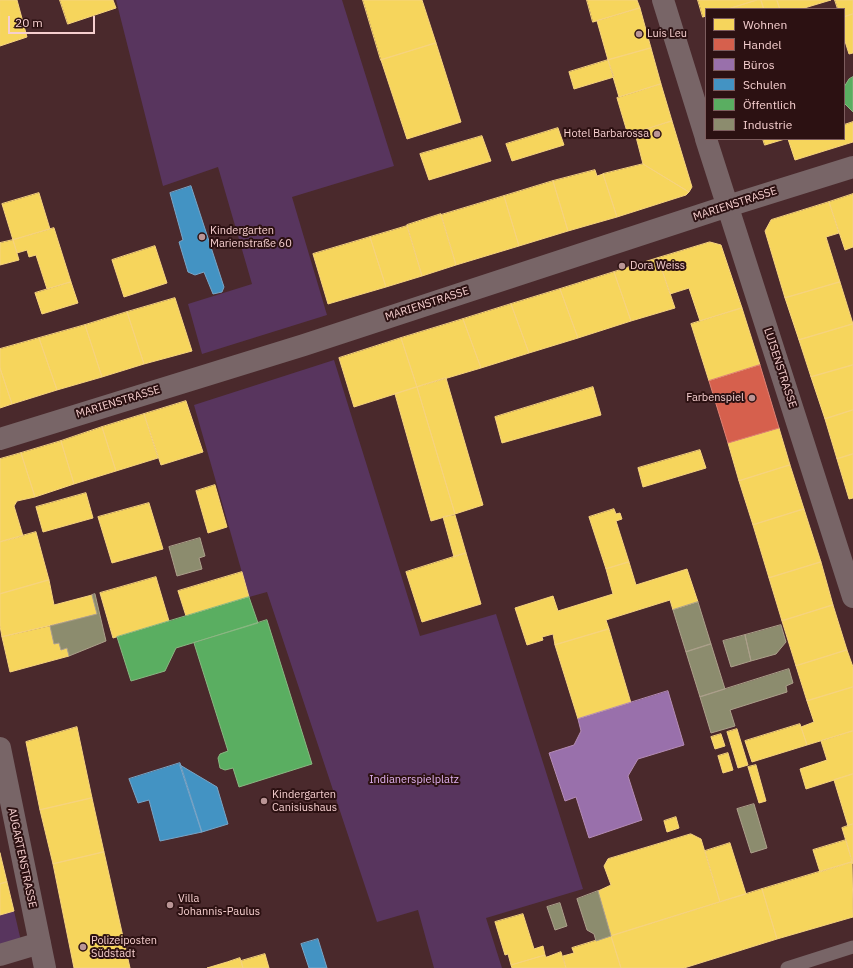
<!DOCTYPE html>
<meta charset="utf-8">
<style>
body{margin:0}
#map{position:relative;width:853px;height:968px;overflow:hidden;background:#4a292c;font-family:"IBM Plex Sans",sans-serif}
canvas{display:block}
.legend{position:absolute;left:705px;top:8px;width:140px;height:132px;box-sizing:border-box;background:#2c1112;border:1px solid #7d5d5e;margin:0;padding:5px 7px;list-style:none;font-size:12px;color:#f6cfcf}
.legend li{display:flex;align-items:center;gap:8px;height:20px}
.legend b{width:20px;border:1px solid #7d5d5e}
.scale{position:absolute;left:8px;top:16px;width:87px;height:18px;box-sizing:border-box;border:2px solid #f6cfcf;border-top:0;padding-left:5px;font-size:12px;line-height:14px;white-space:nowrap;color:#f6cfcf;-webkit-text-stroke:3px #2c1112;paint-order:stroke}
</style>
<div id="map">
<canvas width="853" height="968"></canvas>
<ul class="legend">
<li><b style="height:11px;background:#f6d55c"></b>Wohnen</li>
<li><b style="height:11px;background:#d6604d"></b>Handel</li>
<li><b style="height:11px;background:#9970ab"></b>Büros</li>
<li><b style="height:11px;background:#4393c3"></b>Schulen</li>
<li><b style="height:11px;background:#5aae61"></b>Öffentlich</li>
<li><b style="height:11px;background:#8c8c6e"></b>Industrie</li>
</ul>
<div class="scale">20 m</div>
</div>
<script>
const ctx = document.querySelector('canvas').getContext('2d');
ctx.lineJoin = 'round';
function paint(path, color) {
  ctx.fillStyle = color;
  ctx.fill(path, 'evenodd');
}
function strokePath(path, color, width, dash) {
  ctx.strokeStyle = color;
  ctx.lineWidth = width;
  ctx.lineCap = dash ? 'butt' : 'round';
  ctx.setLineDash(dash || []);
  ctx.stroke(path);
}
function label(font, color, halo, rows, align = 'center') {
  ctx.font = font + ' "IBM Plex Sans",sans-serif';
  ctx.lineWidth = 4;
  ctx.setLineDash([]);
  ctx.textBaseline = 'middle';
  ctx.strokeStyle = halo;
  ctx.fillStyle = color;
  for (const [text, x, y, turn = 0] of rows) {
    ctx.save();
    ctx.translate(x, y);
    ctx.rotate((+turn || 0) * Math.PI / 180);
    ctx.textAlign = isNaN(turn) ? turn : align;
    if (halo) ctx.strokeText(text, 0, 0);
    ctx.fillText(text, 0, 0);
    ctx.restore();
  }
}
const green = new Path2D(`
 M116,0h226l52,166 -102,31 35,118 -125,39 -14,-50 64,-20 -34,-117 -55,19z
 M334,360l86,276 76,-22 87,275 -97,29 16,50h-68l-16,-58 -41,12 -110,-330 -18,5 -55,-192z
 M14,911l7,30 -21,6v-32z`);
const homes = new Path2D(`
 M0,0h17l10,37 -27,9z
 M60,0h53l3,8 -48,16z
 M363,0h59l14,43 -55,17z
 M587,0h50l3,8 -47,14z
 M698,0h59l-29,9h-22v7l-3,1z
 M757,0h4l3,9h-36z
 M761,0h16l3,9h-16z
 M777,0h54l-30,9h-21z
 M835,0h18v14l-9,3v-8h-6z
 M640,8l11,40 -43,12 -11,-39z
 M853,14v39l-4,1 -5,-16v-21z
 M436,43l25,79 -54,17 -26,-79z
 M651,48l10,36 -42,13 -11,-37z
 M608,60l6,17 -40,12 -5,-17z
 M661,84l11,37 -44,14 -11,-37z
 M672,121l20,66 -3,5 -46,-28 -8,-31z
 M853,122v20l-58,18 -7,-21h56v-14z
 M558,128l6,17 -52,16 -6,-17z
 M482,136l9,25 -62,19 -9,-26z
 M763,139h22l-20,6z
 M643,164l46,28 -3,3 -69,22 -14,-43z
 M595,170l2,6 6,-2 14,43 -49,14 -15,-50z
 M553,181l15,50 -49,15 -15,-50z
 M39,193l11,36 -37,11 -11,-36z
 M853,194v53l-8,3 -16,-48z
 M504,196l15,50 -63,19 -15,-50z
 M829,202l10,31 -13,4 14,45 -55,16 -20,-67 6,-11z
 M441,214l15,51 -34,11 -15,-51z
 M407,226l15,50 -36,11 -16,-50z
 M54,228l17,54 -24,7 -11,-34 -7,2 -2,-7 -10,3 -4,-13z
 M370,237l16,50 -58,17 -15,-50z
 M13,240l6,20 -19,5v-22z
 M710,242l11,3 21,63 -42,13 -11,-33 -19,6 -12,-36z
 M155,246l12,37 -43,14 -12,-37z
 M658,258l17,50 -44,13 -17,-49z
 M614,272l17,49 -53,17 -18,-49z
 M71,282l7,21 -36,11 -7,-21z
 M840,282l13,42 -54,16 -14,-42z
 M560,289l18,49 -49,15 -18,-49z
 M175,298l17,53 -48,13 -17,-52z
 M511,304l18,49 -48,15 -18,-49z
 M742,308l18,57 -51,16 -18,-57z
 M127,312l17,52 -42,13 -17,-52z
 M463,319l18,49 -64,19 -16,-49z
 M853,324v41l-42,12 -12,-37z
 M85,325l17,52 -45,13 -18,-52z
 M39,338l18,52 -45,14 -12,-36v-19z
 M401,338l16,49 -63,20 -15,-49z
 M853,365v45l-28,9 -14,-42z
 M0,368l12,36 -12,4z
 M446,378l37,127 -28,9 -38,-127z
 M417,387l38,127 -24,7 -36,-127z
 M593,387l8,28 -99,28 -7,-26z
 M186,401l17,51 -42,13 -17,-51z
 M853,410v44l-16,5 -12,-40z
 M144,414l14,44 -42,13 -14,-44z
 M102,427l14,44 -42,13 -13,-43z
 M779,428l11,37 -51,16 -11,-38z
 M61,441l13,43 -39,13 -14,-44z
 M700,450l6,18 -63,19 -5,-19z
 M21,453l14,44 -18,4 -3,5 9,30 -23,6v-83z
 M853,454v44l-4,1 -12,-40z
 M790,465l14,44 -51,16 -14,-44z
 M215,485l12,42 -19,6 -12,-42z
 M86,493l7,25 -50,14 -7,-25z
 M149,503l14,46 -51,14 -14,-46z
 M614,509l2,5 4,-1 2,6 -6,2 13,41 -23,7 -17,-52z
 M804,509l17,53 -52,16 -16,-53z
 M455,515l11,38 -12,4 -11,-40z
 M36,532l13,48 -49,14v-52z
 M466,553l15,51 -59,18 -16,-50z
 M629,562l7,23 51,-16 11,33 -25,8 -3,-10 -64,20 3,9 -54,16 -2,-11 -11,3 1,3 -16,5 -12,-37 38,-12 5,15 55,-17 -7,-25z
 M821,562l12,43 -51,16 -13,-43z
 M242,572l7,25 -63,19 -8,-25z
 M156,577l13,44 -56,17 -13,-45z
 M49,580l5,25 38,-10 5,19 -95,23 -2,-11v-32z
 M833,605l14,45 -51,16 -14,-45z
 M50,626l4,18 5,-1 2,7 6,-2 2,8 -59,16 -8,-35z
 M609,629l22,74 -53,16 -23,-74z
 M847,650l6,17v20l-46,14 -11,-35z
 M853,687v44l-46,14 -6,-18 13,-5 -7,-21z
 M800,724l7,21 -55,17 -7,-21z
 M77,727l15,71 -52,12 -14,-68z
 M737,729l11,36 -10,3 -11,-36z
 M853,731v43l-47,15 -6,-20 27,-9 -6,-19z
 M721,734l4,12 -10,3 -4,-12z
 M728,753l5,17 -10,3 -5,-17z
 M756,765l10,36 -7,2 -11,-36z
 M853,774v50l-5,2 -14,-46z
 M92,798l12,54 -51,12 -13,-54z
 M676,817l3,11 -12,4 -3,-11z
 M853,824v40l-11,-36z
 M691,834l10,5 19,63 -109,34 -13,-45 13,-6 -7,-19 4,-7z
 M846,840l6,22 -32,10 -7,-22z
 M730,843l16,51 -26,8 -15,-51z
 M104,852l26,116h-56l-21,-104z
 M0,853l7,29 -7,2z
 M852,862l1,55 -76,22 -15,-50z
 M7,882l7,29 -14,4v-31z
 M762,889l15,50 -93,29h-63l-10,-32z
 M523,914l11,35 9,-3 2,9 -34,10 -3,-11 -3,1 -10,-33z
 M611,936l10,32h-55l-3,-12 11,-3 -2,-5z
 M561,952l5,16h-54l-1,-3 34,-10 1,2z
 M265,954l4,14h-26l-2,-7z
 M240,958l3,10h-36l20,-6z`);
const shops = new Path2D(`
 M760,365l19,63 -51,15 -19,-62z`);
const offices = new Path2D(`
 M668,691l16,54 -46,14 -10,17 14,44 -53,18 -13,-41 -11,4 -16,-48 25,-8 7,-14 -3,-12z`);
const schools = new Path2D(`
 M191,186l33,101 -2,5 -9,2 -9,-22 -9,3 -7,-3 -9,-30 4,-2 -13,-47z
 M180,763l22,69 -42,9 -11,-41 -11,3 -9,-24z
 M180,765l37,22 11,37 -26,8z
 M318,939l9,29h-18l-8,-24z`);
const public = new Path2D(`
 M853,77v35l-9,-9v-16l5,-8z
 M249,597l9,26 -82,25 -11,23 -34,10 -14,-44z
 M267,620l45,144 -73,23 -6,-19 -8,2 -5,-2 -2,-10 2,-4 8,-3 -34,-108z`);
const industry = new Path2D(`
 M200,538l5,18 -6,2 3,11 -25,7 -8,-29z
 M95,594l11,47 -37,15 -2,-8 -6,2 -2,-7 -5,1 -4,-18 47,-12 -5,-19z
 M698,602l13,42 -25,8 -13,-42z
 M781,625l5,17 -10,12 -25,7 -6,-26z
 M745,635l6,26 -20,6 -8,-26z
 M711,644l14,45 -25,8 -14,-45z
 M789,669l4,14 -7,3 1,6 -57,18 5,16 -24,7 -11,-36z
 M754,804l13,44 -16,5 -14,-44z
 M598,891l13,45 -15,5 -2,-7 -7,-4 -10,-31z
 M560,903l7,23 -12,4 -8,-23z`);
const service = new Path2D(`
 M787,968l66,-21`);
const minor = new Path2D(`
 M663,0l43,138
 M706,139l147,458
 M0,439l304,-94 424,-139 125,-39
 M0,748l45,220
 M0,955l40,-12`);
const markers = [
 [639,34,4,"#ba9596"],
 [657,134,4,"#ba9596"],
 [202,237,4,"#ba9596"],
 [622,266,4,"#ba9596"],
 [752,398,4,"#ba9596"],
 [264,801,4,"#ba9596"],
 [170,905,4,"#ba9596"],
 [83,947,4,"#ba9596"]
];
const poiNames = [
 ["Luis Leu",647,34],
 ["Hotel Barbarossa",649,134,"right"],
 ["Kindergarten",210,231],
 ["Marienstraße 60",210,244],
 ["Dora Weiss",630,266],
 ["Farbenspiel",744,398,"right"],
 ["Kindergarten",272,795],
 ["Canisiushaus",272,808],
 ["Villa",178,899],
 ["Johannis-Paulus",178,912],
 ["Polizeiposten",91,941],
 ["Südstadt",91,954]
];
const streetNames = [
 ["MARIENSTRASSE",735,204,-18],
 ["MARIENSTRASSE",427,304,-18],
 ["LUISENSTRASSE",780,368,72],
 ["MARIENSTRASSE",118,402,-17],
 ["AUGARTENSTRASSE",22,858,78]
];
const parkNames = [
 ["Indianerspielplatz",414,780]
];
paint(green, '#58355e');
paint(homes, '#f6d55c');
strokePath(homes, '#f6d37e', 1);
paint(shops, '#d6604d');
strokePath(shops, '#e08174', 1);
paint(offices, '#9970ab');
strokePath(offices, '#b58cb6', 1);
paint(schools, '#4393c3');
strokePath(schools, '#79a5c7', 1);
paint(public, '#5aae61');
strokePath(public, '#89b882', 1);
paint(industry, '#8c8c6e');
strokePath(industry, '#aca08b', 1);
strokePath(service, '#786567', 13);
strokePath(minor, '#786567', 22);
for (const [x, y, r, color] of markers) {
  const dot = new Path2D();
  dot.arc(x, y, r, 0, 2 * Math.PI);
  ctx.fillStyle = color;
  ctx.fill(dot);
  strokePath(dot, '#2c1112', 1.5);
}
label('11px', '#f6cfcf', '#2c1112', poiNames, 'left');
label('11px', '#f6cfcf', '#2c1112', streetNames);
label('11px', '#e1b3f1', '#2c1112', parkNames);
</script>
